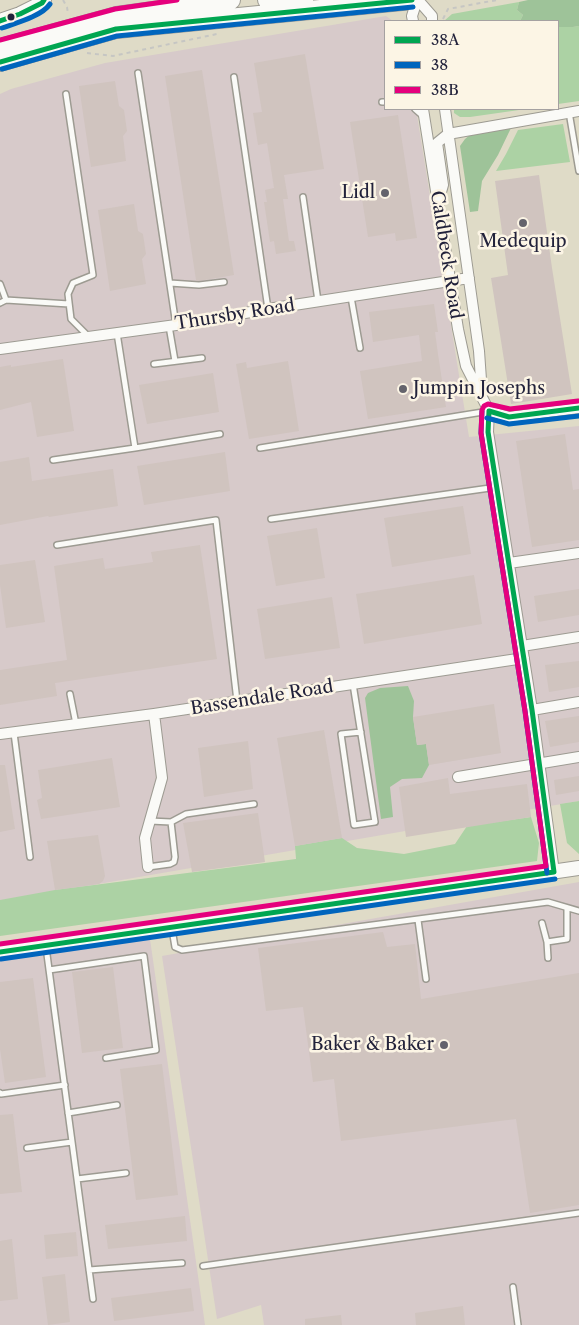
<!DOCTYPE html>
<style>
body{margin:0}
#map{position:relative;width:579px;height:1325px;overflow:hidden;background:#dfdbc7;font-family:"Libre Caslon Text",serif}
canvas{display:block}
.legend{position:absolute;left:384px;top:20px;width:175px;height:90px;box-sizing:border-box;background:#fcf5e5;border:1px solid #a5a1a1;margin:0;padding:6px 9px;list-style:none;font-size:15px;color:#22223b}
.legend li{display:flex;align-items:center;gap:10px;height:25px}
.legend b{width:25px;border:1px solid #a5a1a1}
</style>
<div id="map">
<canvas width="579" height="1325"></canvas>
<ul class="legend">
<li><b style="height:6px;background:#00a651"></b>38A</li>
<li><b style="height:6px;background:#0065bd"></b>38</li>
<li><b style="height:6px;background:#e5007d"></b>38B</li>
</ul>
</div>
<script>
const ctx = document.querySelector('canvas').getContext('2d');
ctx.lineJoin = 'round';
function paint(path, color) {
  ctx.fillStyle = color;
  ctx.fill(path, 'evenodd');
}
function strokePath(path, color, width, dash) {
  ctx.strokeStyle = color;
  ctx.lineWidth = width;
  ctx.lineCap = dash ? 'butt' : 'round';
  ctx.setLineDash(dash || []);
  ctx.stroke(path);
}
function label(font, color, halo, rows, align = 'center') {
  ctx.font = font + ' "Libre Caslon Text",serif';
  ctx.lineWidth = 5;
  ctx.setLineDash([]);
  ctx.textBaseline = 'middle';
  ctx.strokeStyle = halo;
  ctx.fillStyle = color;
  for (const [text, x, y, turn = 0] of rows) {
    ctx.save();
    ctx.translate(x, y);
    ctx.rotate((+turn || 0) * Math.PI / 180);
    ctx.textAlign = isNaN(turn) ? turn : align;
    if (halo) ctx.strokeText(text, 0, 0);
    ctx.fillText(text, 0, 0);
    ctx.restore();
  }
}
const industrial = new Path2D(`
 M386,16l7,5h-8v88h31l53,328 110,-11v375l-579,100v-807l11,-5 94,-26z
 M579,882v443h-315l-3,-20 -44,14 -55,-363z
 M150,939l55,386h-205v-365z`);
const green = new Path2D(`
 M519,2l-2,8 6,5 -3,6h-76l8,-7z
 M579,26v75l-21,3v-77h15z
 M454,109h72l-56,8h-10l-6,-4z
 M563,124l7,38 -74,9 10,-17 12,-24z
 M579,801v53l-12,-11 -7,-39z
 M531,817l8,26 -2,18 -537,75v-36l55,-10 241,-31 -1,-13 47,-8 15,10 47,6 51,-10 12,-18z`);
const forest = new Path2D(`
 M528,0h51v26l-6,1h-15v-6h-38l3,-6 -6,-5 2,-8z
 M511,128l-13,27 -16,26 -4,30 -8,1 -10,-66 5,-7 6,-5z
 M408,686l6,15 -1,16 4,28 9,-1 3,21 -7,13 -20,1 -12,8 3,30 -12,2 -16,-121 3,-5 12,-5z`);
const building = new Path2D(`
 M305,54l19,115 -40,6 4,24h-5l6,42h5l2,10 -20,3 -2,-13 -4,1 -6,-40h3l-2,-12 9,-2 -7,-45 -9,2 -5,-32 9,-1 -8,-49z
 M202,70l32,205 -35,6 -3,-1 -31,-204z
 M115,81l4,25 5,4 3,21 -4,5 3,25 -35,6 -12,-81z
 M398,115l19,123 -21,3 -1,-8 -27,4 -18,-115z
 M539,175l13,93 20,126 -61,10 -20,-126 17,-3 -13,-94z
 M134,204l4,27 5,3 3,20 -4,5 4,25 -36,7 -12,-81z
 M434,304l4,28h-3l3,22 8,53 -78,12 -8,-48 62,-10 -3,-26 -46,7 -4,-30z
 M63,359l11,72 -37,6 -6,-35 -31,8v-43l11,-2v2z
 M288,361l11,70 -50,8 -13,-75 10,-2 1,6z
 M213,373l6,39 -72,12 -8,-39z
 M565,434l8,56 6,-1v51l-47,7 -16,-106z
 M225,452l5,39 -86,14 -7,-39z
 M29,457l3,24 81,-12 5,37 -69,11 -1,-1 -48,9v-63z
 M463,506l8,48 -79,13 -8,-49z
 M317,528l8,50 -49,8 -9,-50z
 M200,545l17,114 -162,24 2,13 -57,9v-35l67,-10 -13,-94 49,-8 2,11 48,-7 -2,-10z
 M35,560l10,62 -39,6 -6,-43v-20z
 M474,575l8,49 -118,20 -8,-50z
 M579,589v26l-41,7 -4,-26z
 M332,597l8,51 -75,11 -8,-50z
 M579,661v26l-30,5 -4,-27z
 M494,704l7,49 -72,12 -3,-21 -9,1 -4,-28z
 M579,716v26l-29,5 -5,-26z
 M324,730l18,108 -47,8 -18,-108z
 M248,741l5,48 -49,8 -6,-49z
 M112,758l8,49 -79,12 -4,-19 5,-2 -4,-28z
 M0,765h5l10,64 -15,3z
 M579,776v15l-23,4 -2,-15z
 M448,778l2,16 77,-10 4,33 -125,20 -7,-50z
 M258,813l7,49 -73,10 -9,-49z
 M98,835l7,41 -2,5 -4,3 -44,6 -8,-49z
 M383,932l4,15 28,-3 6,55 158,-26v232l-49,8 -14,-94 -175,22 -7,-62 -21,3 -10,-75 -37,4 -8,-63z
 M113,967l10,81 -41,5 -10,-81z
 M33,978l13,99 -41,6 -5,-34v-67z
 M162,1064l16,131 -42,5 -16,-131z
 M13,1114l9,78 -22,2v-79z
 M185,1216l2,25 -79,8 -3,-24z
 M76,1232l2,24 -32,3 -2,-24z
 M12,1239l6,60 -18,2v-60z
 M65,1274l5,48 -22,3 -6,-48z
 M191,1288l3,23 -80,10 -3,-23z
 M463,1306l2,19h-49l-1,-12z
 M341,1315l1,10h-37v-6z`);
const path = new Path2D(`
 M63,0l4,7 1,7
 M443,19l5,-10 49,-9
 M87,53l26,3 104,-22`);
const lane = new Path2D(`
 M138,73l38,252
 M234,77l34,232
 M66,94l27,181 -20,8 -5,11 3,25 18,18
 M382,102h3
 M415,109l8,7
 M569,112l10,59
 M303,197l15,104
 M170,283l29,2 25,-3
 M0,284l6,16
 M351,297l9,51
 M0,303l6,-3 63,4
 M169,326l6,35
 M117,333l18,115 85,-14
 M154,364l48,-6
 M260,448l229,-37
 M53,460l82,-12
 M271,519l226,-32
 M57,545l159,-25 21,181
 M353,684l22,138 -21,3 -13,-91 20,-2
 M70,694l6,30
 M14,733l16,124
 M150,821l21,1 15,-8 68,-10
 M148,867l22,-3 4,-2 1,-5 -4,-35
 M418,920l8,59
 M542,923l5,19 1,16
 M172,929l3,18 7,3 366,-48 31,9
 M547,942l20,-3v-31
 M46,947l47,352
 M49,970l95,-14 12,94 -50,8
 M0,1093l1,1 64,-9
 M68,1113l49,-8
 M27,1148l45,-6
 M77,1179l49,-6
 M203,1266l376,-53
 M89,1270l93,-7
 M513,1287l5,38`);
const street = new Path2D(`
 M418,0l14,16v5
 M413,21l-1,-5 5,-16
 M423,109l35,220 8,37 23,45 -1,21 44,278 22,162
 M445,109l34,242 3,43
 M448,134l131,-23
 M439,199l4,-14 -6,-42 11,-9
 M0,349l176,-24 92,-16 201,-31
 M489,411l20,6 70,-9
 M509,563l70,-10
 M522,646l57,-9
 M532,710l47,-8
 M0,734l154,-20 370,-56
 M458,777l121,-20
 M148,867l-3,-29 17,-60 -8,-64`);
const secondary = new Path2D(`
 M0,21l20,-7 22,-11 2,-3
 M0,952l579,-84`);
const highway = new Path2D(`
 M267,0l28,2 9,-1
 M0,48l117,-32 114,-16
 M0,62l116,-33 296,-29`);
const bus1 = new Path2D(`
 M0,21l20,-7 22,-11 2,-3
 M0,62l116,-33 296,-29
 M489,411l-1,21 44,278 22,162
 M489,411l20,6 70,-9
 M0,952l554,-80`);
const bus2 = new Path2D(`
 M2,28c14,-5 40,-12 48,-24
 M2,69l115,-33 296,-29
 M482,411l-1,22 44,278 22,162
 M487,418l22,6 70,-8
 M1,959l554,-80`);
const bus3 = new Path2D(`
 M0,40l115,-31 62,-9
 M0,944l546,-78 -21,-155 -44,-278 1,-23 2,-4 4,-2 22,5 68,-8`);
const markers = [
 [11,17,4.5,"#22223b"],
 [385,193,5,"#64636c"],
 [523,223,5,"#64636c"],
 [403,389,5,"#64636c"],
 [444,1045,5,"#64636c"]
];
const poiNames = [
 ["Lidl",375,193],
 ["Medequip",523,242,"center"],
 ["Jumpin Josephs",413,389,"left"],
 ["Baker & Baker",434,1045]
];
const streetNames = [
 ["Caldbeck Road",446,255,81],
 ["Thursby Road",235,315,-9],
 ["Bassendale Road",262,698,-9]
];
paint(industrial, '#d7caca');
paint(green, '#acd2a4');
paint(forest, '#9ec399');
paint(building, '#d0c4bf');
strokePath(lane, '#9d9b92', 8);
strokePath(street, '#9d9b92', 12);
strokePath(secondary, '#9d9b92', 16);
strokePath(highway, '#9d9b92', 20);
strokePath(path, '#c6c6c3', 2, [4, 4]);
strokePath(lane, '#fafaf7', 5);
strokePath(street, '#fafaf7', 10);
strokePath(secondary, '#fafaf7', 14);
strokePath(highway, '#fafaf7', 18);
strokePath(bus1, '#00a651', 5);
strokePath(bus2, '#0065bd', 5);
strokePath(bus3, '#e5007d', 5);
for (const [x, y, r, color] of markers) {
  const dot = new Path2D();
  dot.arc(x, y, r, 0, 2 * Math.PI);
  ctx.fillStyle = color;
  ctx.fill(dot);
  strokePath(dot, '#fcf5e5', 2);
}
label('18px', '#22223b', '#fcf5e5', poiNames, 'right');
label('18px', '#22223b', '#fcf5e5', streetNames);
</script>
